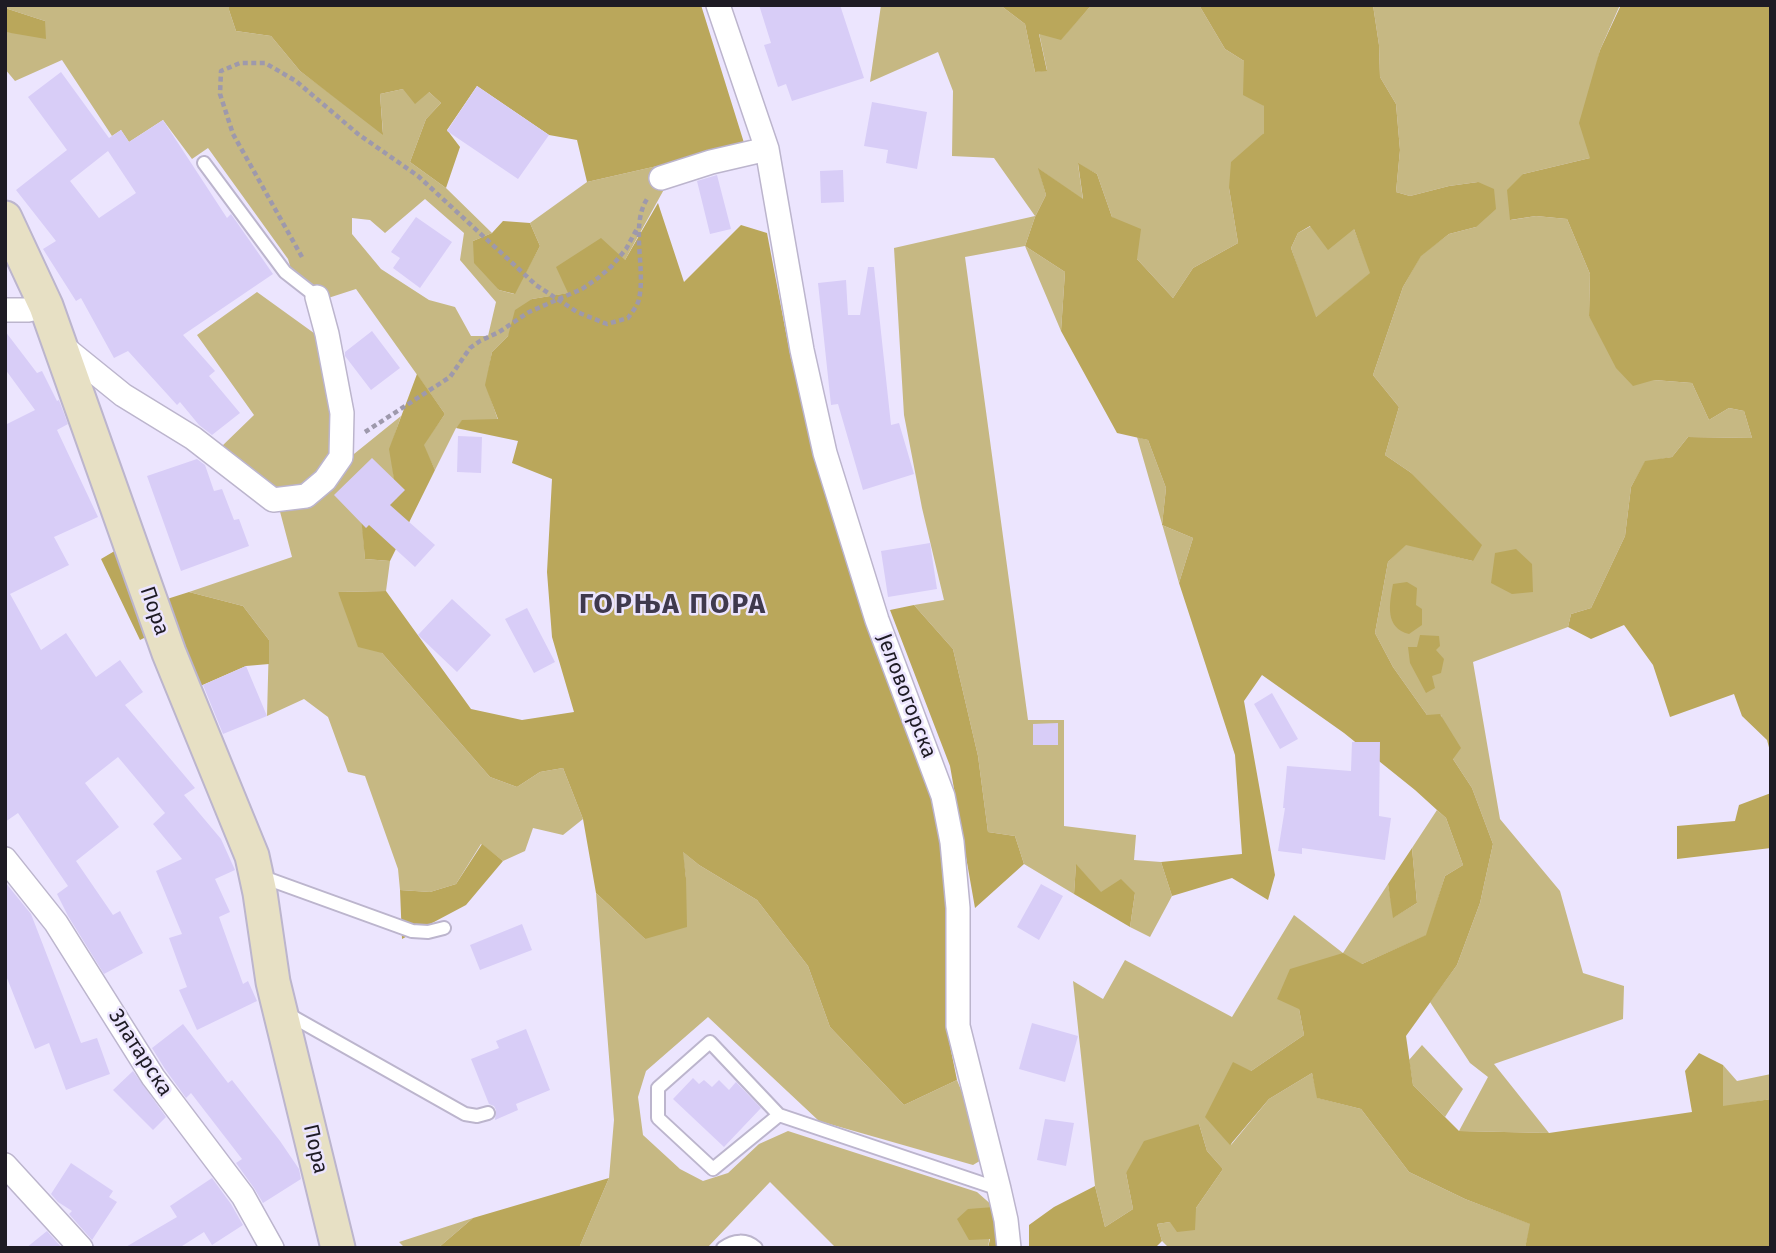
<!DOCTYPE html>
<meta charset="utf-8">
<style>
body{margin:0}
#map{position:relative;width:1776px;height:1253px;overflow:hidden;background:#ece5fe;font-family:"Fira Sans",sans-serif}
canvas{display:block}
.frame{position:absolute;inset:0;border:7px solid #1e1b24;pointer-events:none}
</style>
<div id="map">
<canvas width="1776" height="1253"></canvas>
<div class="frame"></div>
</div>
<script>
const ctx = document.querySelector('canvas').getContext('2d');
ctx.lineJoin = 'round';
function paint(path, color) {
  ctx.fillStyle = color;
  ctx.fill(path, 'evenodd');
}
function strokePath(path, color, width, dash) {
  ctx.strokeStyle = color;
  ctx.lineWidth = width;
  ctx.lineCap = dash ? 'butt' : 'round';
  ctx.setLineDash(dash || []);
  ctx.stroke(path);
}
function label(font, color, halo, rows, align = 'center') {
  ctx.font = font + ' "Fira Sans",sans-serif';
  ctx.lineWidth = 5;
  ctx.setLineDash([]);
  ctx.textBaseline = 'middle';
  ctx.strokeStyle = halo;
  ctx.fillStyle = color;
  for (const [text, x, y, turn = 0] of rows) {
    ctx.save();
    ctx.translate(x, y);
    ctx.rotate((+turn || 0) * Math.PI / 180);
    ctx.textAlign = isNaN(turn) ? turn : align;
    if (halo) ctx.strokeText(text, 0, 0);
    ctx.fillText(text, 0, 0);
    ctx.restore();
  }
}
const green = new Path2D(`
 M5,5h224v5l7,21 35,5 29,35 83,62 -3,-39 23,-5 26,3 12,11 -15,16 -16,43 36,26 46,45 -19,8 26,49 15,4 26,-48 -10,-23 57,-41 158,-36 -78,38 -42,76 -68,7 12,26 -37,6 -24,37 -16,16 -6,33 12,35 -36,1 -6,7 -21,42 -12,-25 22,-31 -89,-125 -34,11 -29,-24 -5,-17 -80,-111 -16,11 -29,-39 -34,22 -8,-12 -9,6 -50,-76 -47,21 -10,-12v-37l13,1 27,-12 -40,-13zM425,199l39,34 -4,27 36,42 -8,34h-17l-16,-29 -26,-7 -48,-31 -29,-35v-16l18,2 15,13z
 M881,5h119l25,19 10,48 12,-2 -8,-37 22,6 28,-31v-3h110l26,44 19,12 20,45v27l-35,55 9,55 -45,25 -20,30 -36,-39 -25,-42 -15,-43 -19,-10 5,36 -44,-31 7,26 -11,22 -10,29 40,26 -4,59 -36,-85 -60,11 63,463h36v106l72,9 -2,25 27,2 11,34 -22,41 -20,-10 5,-34h-34l-25,-28 -2,29 -50,-30 -9,-28 -27,-4 -10,-76 -25,-107 -39,-44 30,-5 -22,-92 -18,-93 -10,-167 141,-32 -41,-58 -42,-2 1,-65 -15,-39 -68,30z
 M1373,5h247l-20,45 -6,26 -4,82 -67,16 -12,46 25,-4 31,3 23,55 -1,42 65,64 38,3 17,37 20,-12 15,3 8,27 -64,-1 -16,20 -27,5 -14,25 -6,49 -34,72 -20,6 -3,13 -95,35 27,157 60,72 23,82 41,13 -1,33 -129,45 55,69 -90,-2 29,-54 -18,-14 -40,-61 27,-37 23,-62 13,-59 -21,-56 -19,-29 -12,-44h-14l-34,-48 -18,-34 13,-71 18,-18 67,17 -63,-89 -25,-17 14,-48 -26,-32 30,-88 18,-32 28,-21 27,-7 2,-45 -29,4 -39,10 -14,-4 4,-42 -4,-46 -16,-27 -1,-32z
 M1311,226l43,3 17,44 -56,45 -24,-70 7,-15z
 M257,292l61,44 31,122 52,-42 -11,33 7,49 -36,8 4,53 25,2 -4,30 -48,1 44,61 108,124 27,10 23,-15 23,-4 20,51 -20,16 -30,-7 -8,23 -22,10 -22,-17 -25,40 -26,8 -30,-2 -2,-21 -33,-93 -17,-4 -20,-55 -24,-18 -37,17 2,-76 -26,-34 -54,-14 103,-35 -18,-68 -54,-41 34,-33 -57,-80z
 M1137,437l11,3 18,48 -4,37 31,13 -14,45z
 M1437,810l9,8 17,47 -18,11 -18,59 -65,29 -63,45 5,26 -53,36 -20,74 38,-46 43,-26 6,25 43,11 48,63 56,27 66,25 -6,24h-356l-7,-7 -5,-17 13,-2 26,-14 27,-39 -16,-18 -8,-27 -73,49 7,36 -28,18 -10,-41 -22,-205 30,18 22,-39 107,57 62,-102 49,38 45,-69 6,33 23,-14 -5,-55z
 M682,851l17,14 58,35 51,66 22,61 74,78 53,-25 31,76 -15,9 -154,-44 -111,-104 -62,54 -8,26 5,38 37,34 23,12 25,-8 31,-29 29,-13 189,61 17,15 -6,41h-152l-66,-66 -63,66h-128l30,-70 5,-58 -18,-227 49,46 41,-61z
 M1422,1045l41,44 -18,28 -32,-32 -4,-25z
 M1723,1065l14,16 34,-7v25l-48,8z
 M473,1218l-35,30h-33l-6,-6z`);
const forest = new Path2D(`
 M229,5h472l44,141 -158,36 -10,-42 -28,-5 -72,-49 -30,44 13,17 -14,41 -36,-26 16,-43 15,-16 -12,-11 -14,12 -12,-15 -23,5 3,41 -83,-64 -29,-35 -35,-5 -7,-21z
 M1000,5h89v3l-28,32 -22,-6 8,37 -12,1 -10,-48z
 M1199,5h174l6,40 1,32 16,27 4,46 -4,42 14,4 39,-10 29,-4 16,7 2,20 -20,18 -27,7 -28,22 -18,31 -30,88 26,32 -14,48 25,17 72,73 -9,16 -67,-16 -18,17 -13,71 18,34 34,48 13,-1 21,34 -8,11 19,29 21,56 -13,59 -23,62 -51,71 7,49 46,46 90,2 143,-21 -7,-41 14,-18 24,12v41l48,-7v149h-246l5,-24 -65,-25 -56,-27 -48,-63 -44,-11 -5,-25 -43,26 -39,46 -25,-28 28,-55 18,9 53,-36 -5,-26 -22,-10 13,-30 53,-16 19,11 64,-29 19,-59 18,-11 -17,-47 -9,-8 -22,-20 -71,-57 -82,-58 -18,26 31,174 -7,25 -36,-22 -60,18 -11,-34 81,-8 -7,-99 -56,-172 14,-45 -31,-13 4,-37 -18,-48 -31,-7 -56,-102 4,-59 -40,-26 10,-29 11,-22 -8,-27 45,31 -5,-36 19,11 15,43 29,12 -4,30 36,39 20,-30 45,-25 -9,-55 2,-26 33,-29v-27l-21,-11 1,-34 -19,-12zM1310,226l18,24 26,-21 16,44 -54,44 -25,-69 7,-15z
 M1621,5h150v750l-4,-15 -25,-24 -8,-22 -64,23 -17,-52 -29,-40 -33,14 -23,-12 3,-13 20,-6 34,-72 6,-49 14,-26 27,-4 16,-20 64,1 -8,-27 -15,-3 -20,12 -17,-37 -38,-3 -21,6 -17,-18 -27,-52 1,-42 -23,-55 -31,-3 -26,4 -3,-30 16,-16 67,-16 -11,-35 21,-73z
 M5,8l40,13 1,18 -41,-7z
 M658,203l26,79 57,-57 26,8 24,126 98,319 56,136 2,217 10,49 -53,25 -74,-78 -22,-61 -51,-66 -58,-35 -16,-13 3,26 1,49 -42,12 -49,-46 -13,-74 -20,-51 -23,4 -23,15 -27,-10 -108,-124 -24,-6 -20,-55 48,-1 85,118 51,11 52,-8 -22,-75 -5,-65 5,-93 -40,-16 6,-22 -62,-13 6,-8 36,-1 -13,-34 7,-33 16,-16 7,-26 17,-11 36,-6 -12,-26 45,-29 24,22z
 M503,221l27,2 10,23 -25,48 -16,-4 -25,-27 -1,-22 19,-8z
 M417,374l28,40 -21,31 11,25 -45,91 -25,-2 -5,-53 37,-8 -8,-49z
 M118,549l30,87 -8,4 -39,-81z
 M1516,549l16,15 1,28 -21,2 -21,-11 4,-30z
 M1407,582l10,6 -1,17 6,4v16l-13,9c-24,-6 -20,-29 -16,-50z
 M189,592l54,14 26,34v24l-23,2 -48,21 -31,-88z
 M914,605l39,44 25,107 10,76 27,4 9,28 -49,44 -25,-142 -60,-156z
 M1420,635l19,1 1,10 -4,4 8,9 -3,14 -9,3 3,12 -9,5 -16,-30 -2,-16h9z
 M1771,793v55l-94,11v-33l58,-5 4,-16z
 M482,844l21,17 -37,44 -64,34 -2,-49 30,2 26,-8z
 M1412,848l5,55 -24,15 -5,-34z
 M1076,864l25,28 20,-13 14,14 -5,34 -56,-33z
 M1199,1124l8,27 16,18 -27,39 -1,22 -18,2 -7,-10 -13,2 5,17 -7,7h-126v-23l25,-18 41,-21 10,41 28,-18 -7,-36 18,-32z
 M609,1178l-30,70h-141l35,-30z
 M994,1207l5,41h-11l2,-9 -21,1 -12,-21 11,-10z`);
const building = new Path2D(`
 M759,5h81l24,73 -72,23 -6,-17 -8,3 -14,-42 7,-2z
 M61,72l48,66 12,-8 8,12 34,-22 64,98 4,-4 42,60 -90,61 32,36 -6,5 31,37 -28,22 -13,-10 -19,-23 -3,3 -49,-54 -14,7 -33,-60 -5,3 -33,-52 13,-8 -40,-51 51,-40 -39,-53zM108,151l28,42 -37,25 -29,-37z
 M477,86l72,49 -31,44 -71,-48z
 M872,102l55,10 -10,57 -31,-6 2,-13 -24,-4z
 M843,170l1,32 -23,1 -1,-32z
 M717,175l14,54 -21,5 -13,-53z
 M416,217l36,25 -32,46 -27,-20 7,-10 -9,-6z
 M868,267h6l17,158 8,-2 15,51 -51,16 -25,-86 -7,1 -13,-122 28,-3 2,35h12z
 M5,331l32,42 5,-2 15,30 2,-1 9,24 -11,6 41,87 -44,20 15,28 -59,29 31,56 25,-17 30,44 24,-17 23,32 -18,13 70,83 -11,7 37,44 14,31 -20,9 15,33 -11,5 24,67 5,-3 9,20 -60,29 -18,-40 8,-3 -18,-49 13,-4 -26,-63 26,-12 -29,-35 12,-11 -47,-56 -33,26 34,44 -43,34 37,54 7,-4 23,42 -39,21 -36,-58 -11,-22 11,-8 -50,-73 -13,9v-397l30,-15 -30,-41z
 M372,331l28,37 -29,22 -26,-34v-4z
 M458,436l24,1 -1,36 -24,-1z
 M372,458l33,32 -15,15 45,40 -20,22 -46,-42 -3,3 -32,-33z
 M197,459l8,6 9,26 8,-2 12,31 5,-1 10,27 -68,25 -34,-95z
 M930,543l7,46 -49,8 -7,-46z
 M452,599l39,36 -34,37 -39,-37z
 M527,608l28,54 -21,11 -29,-54z
 M246,666l21,50 -44,18 -20,-49z
 M1272,693l26,46 -18,10 -26,-45z
 M1058,723v22h-25v-21z
 M1352,742h28l-1,74 12,2 -6,42 -83,-12v6l-24,-3 7,-43h-2l4,-42 64,5z
 M5,882l26,32 50,129 16,-5 13,36 -44,16 -17,-47 -14,6 -30,-76z
 M1041,884l22,12 -24,44 -22,-13z
 M522,924l10,26 -52,20 -10,-25z
 M1032,1023l46,13 -13,46 -46,-13z
 M183,1024l45,59 4,-3 48,61 19,28 2,10 -38,24 -9,-15 -18,-25 6,-4 -51,-66 -5,5 -21,-29 -13,-21z
 M526,1029l24,61 -34,14 2,6 -23,10 1,-10 -2,-4 -5,-2 -18,-45 28,-11 -3,-7z
 M133,1071l33,46 -13,13 -40,-40z
 M693,1078l6,6 5,-4 8,7 7,-7 10,10 7,-8 25,26 -37,39 -51,-48z
 M1045,1119l29,4 -8,43 -29,-6z
 M71,1163l42,28 -4,6 8,5 -25,38 -23,-26 3,-3 -14,-9 -7,-8z
 M212,1178l19,26 12,21 -31,20 -8,-13 -25,16h-55l53,-31 -7,-11z
 M47,1231l15,17h-36z`);
const path = new Path2D(`
 M302,257l-69,-123 -13,-40 1,-23 19,-8h25l31,18 62,53 60,42 118,109 41,27 30,12 21,-6c4,-6 10,-13 11,-19 7,-31 -9,-73 8,-100
 M365,432l85,-55 20,-29 10,-7 19,-9 30,-20 53,-23 16,-11 13,-11 15,-18 12,-22`);
const lane = new Path2D(`
 M204,163l81,109 32,25
 M260,876l152,55 16,1 16,-4
 M286,1013l179,101 12,2 11,-3
 M779,1115l-69,-73 -52,46v30l55,51 66,-54 220,74
 M723,1248c11,-8 23,-9 33,0`);
const street = new Path2D(`
 M718,5l49,144 35,201 23,103 52,167 66,176 9,46 6,66v118l41,163 7,31 3,28
 M661,178l50,-16 56,-13
 M5,310h23l18,-4
 M60,344l63,51 70,43 80,62 33,-4 19,-16 16,-23 1,-44 -15,-79 -10,-37
 M5,859l51,64 97,154 90,119 29,52
 M5,1165l76,83`);
const secondary = new Path2D(`
 M5,218l41,88 123,347 83,203 8,37 13,89 65,266`);
const streetNames = [
 ["Пора",154,611,71],
 ["Јеловогорска",906,696,69],
 ["Златарска",140,1053,57],
 ["Пора",315,1149,77]
];
const districtNames = [
 ["ГОРЊА ПОРА",673,605]
];
paint(green, '#c6b883');
paint(forest, '#baa75b');
paint(building, '#d8cdf7');
strokePath(lane, '#bcb5cd', 16);
strokePath(street, '#bcb5cd', 26);
strokePath(secondary, '#bcb5cd', 37);
strokePath(path, '#9e99ac', 4.5, [5, 3.5]);
strokePath(lane, '#fff', 12);
strokePath(street, '#fff', 23);
strokePath(secondary, '#e7e0c4', 33);
label('21px', '#1e1b24', '#ece5fe', streetNames);
ctx.letterSpacing = '2px';
label('bold 28px', '#3f394d', '#ece5fe', districtNames);
ctx.letterSpacing = '0px';
</script>
